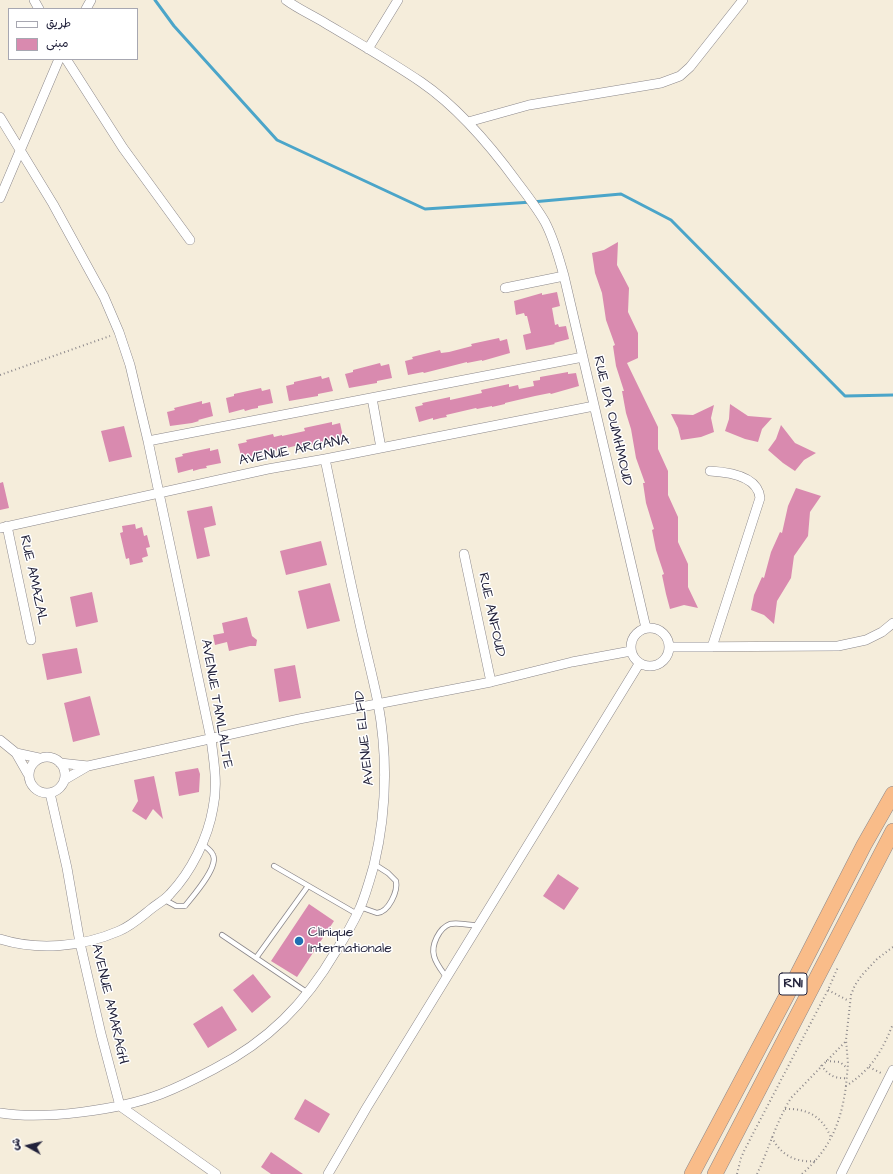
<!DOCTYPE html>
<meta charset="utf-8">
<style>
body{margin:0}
#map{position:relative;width:893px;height:1174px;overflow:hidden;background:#f5eddb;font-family:"Architects Daughter","Playpen Sans Arabic",sans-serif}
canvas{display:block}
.legend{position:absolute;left:8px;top:8px;width:130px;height:52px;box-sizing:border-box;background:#fff;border:1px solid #a7a7b1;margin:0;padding:5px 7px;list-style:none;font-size:12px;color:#22223b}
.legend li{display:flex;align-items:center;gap:8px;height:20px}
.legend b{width:20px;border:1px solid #a7a7b1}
.north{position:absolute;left:8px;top:1126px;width:40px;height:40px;-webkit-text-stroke:3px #fff;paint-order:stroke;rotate:278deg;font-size:11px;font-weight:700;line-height:16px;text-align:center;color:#22223b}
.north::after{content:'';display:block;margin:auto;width:14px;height:18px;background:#22223b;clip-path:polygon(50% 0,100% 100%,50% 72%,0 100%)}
</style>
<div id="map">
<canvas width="893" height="1174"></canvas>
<ul class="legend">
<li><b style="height:5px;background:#fff"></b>طريق</li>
<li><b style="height:11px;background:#d98aaf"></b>مبنى</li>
</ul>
<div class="north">ش</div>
</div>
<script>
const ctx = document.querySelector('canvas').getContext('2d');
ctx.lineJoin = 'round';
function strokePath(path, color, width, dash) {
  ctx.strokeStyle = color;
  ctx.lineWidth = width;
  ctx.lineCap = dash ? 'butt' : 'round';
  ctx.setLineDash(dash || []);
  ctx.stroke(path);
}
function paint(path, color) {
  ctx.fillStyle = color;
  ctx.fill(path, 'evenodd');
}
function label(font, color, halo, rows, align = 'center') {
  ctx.font = font + ' "Architects Daughter",sans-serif';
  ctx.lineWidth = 3;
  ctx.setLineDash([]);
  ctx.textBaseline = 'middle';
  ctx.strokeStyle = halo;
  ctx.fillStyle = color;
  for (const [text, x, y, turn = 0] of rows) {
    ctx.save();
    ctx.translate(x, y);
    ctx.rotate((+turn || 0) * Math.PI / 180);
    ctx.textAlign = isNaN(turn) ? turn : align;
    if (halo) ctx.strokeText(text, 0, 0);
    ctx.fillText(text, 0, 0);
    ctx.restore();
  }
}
const stream = new Path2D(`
 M155,0l19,26 103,114 148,69 107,-7 89,-8 50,26 174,176 48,-1`);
const building = new Path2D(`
 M618,242l-1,23 12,23 -1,24 10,21v25l-11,5 31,64v22l10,22v24l10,22v25l10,22v23l10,21 -14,-3 -14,4 -4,-15 -4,-19 2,-1 -8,-24 -4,-20 2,-1 -8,-26 -3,-20h2l-9,-25 -5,-29 -5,-16 -4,-22h2l-8,-25 -3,-20 2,-1 -9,-25 -4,-27 -7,-20 -3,-20 12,-3z
 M557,292l3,14 -8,2 3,17 3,-1 1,3 7,-1 3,13 -15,4 1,1 -29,6 -3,-15 8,-2 -4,-17h-2l-1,-3 -8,2 -2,-14 28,-8v2z
 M499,338l1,3 7,-2 3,14 -28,8v-1l-15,3v-1l-43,11 -1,-1 -15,3 -3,-14 8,-2 -1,-2 28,-7 1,3 8,-1 23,-6 -1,-2z
 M380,363l1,3 8,-2 3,14 -15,3v2l-6,1 -22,4 -4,-14 8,-2v-2z
 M568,372v2l8,-1 3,13 -28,8 -1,-1 -15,3 -30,7v1l-13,3v-1l-15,3 -1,-1 -30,7 1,2 -6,1 -8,2v-2l-14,4 -4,-15 8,-2 -1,-2 28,-6v3l32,-7 -1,-3 28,-6v3l9,-2 1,4 15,-3 -1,-5 7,-1v-3z
 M321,376l1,3 7,-2 4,14 -15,3v2l-29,5 -3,-15 8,-2v-2z
 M261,388l1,3 8,-2 3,14 -15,3v2l-6,1 -7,2 -1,-2 -15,4 -3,-15 8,-2v-2z
 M202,401v3l8,-2 3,14 -15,4 1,1 -7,2 -22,3 -3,-14 8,-2 -1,-2z
 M730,404l18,12 24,2 -10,11 -4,13 -13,-3 -20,-8 4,-12z
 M714,405l-3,13 3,14 -13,5 -20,3 -3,-12 -7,-14 22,1z
 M332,422v3l8,-2 3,14 -28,8v-1l-15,3 -1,-2 -29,7v2l-13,3v-2l-15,4 -4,-15 9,-2 -1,-2 27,-6 1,3 8,-2v1l23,-5 -1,-3z
 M781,425l14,18 21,10 -12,7 -9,11 -12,-8 -15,-13 8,-11z
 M124,426l8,31 -23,5 -8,-31z
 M210,448v3l8,-2 3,14 -15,3 1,2 -7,1 -7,2v-2l-15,4 -3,-15 8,-2 -1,-2z
 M3,482l6,26 -9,2v-27z
 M796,488l25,8 -11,16 -2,24 -14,20 -3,22 -14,23 -3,23 -10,-9 -13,-5 3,-15 8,-18 2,1 7,-26 9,-20 2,1 6,-27z
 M212,506l4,19 -12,3 6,28 -13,3 -10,-48z
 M135,524l1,5 6,-2 2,9 3,-1 3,12 -4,1 2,8 -6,2 1,4 -13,3 -1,-7 -3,1 -6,-26 3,-1 -1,-6z
 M321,541l6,24 -41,10 -6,-24z
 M330,583l10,38 -33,8 -9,-38z
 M92,592l6,30 -22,5 -6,-30z
 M247,617l5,19 5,4 -1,6h-6l-21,5 -2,-9 -12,3 -2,-10 11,-2 -2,-10z
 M77,648l5,25 -35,7 -5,-26z
 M295,665l6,33 -22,4 -5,-33z
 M90,696l10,39 -27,7 -9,-39z
 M198,768l2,6 -1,18 -20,4 -4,-24z
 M154,776l9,43 -10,-10 -7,11 -14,-9 6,-10 -4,-21z
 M558,874l21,14 -15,22 -21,-14z
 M309,904l25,17 -37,56 -26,-16z
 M253,974l18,23 -19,16 -19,-23z
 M222,1006l15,24 -29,18 -15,-24z
 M305,1099l25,15 -11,19 -25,-14z
 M271,1152l32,22h-32l-10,-7z`);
const path = new Path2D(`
 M0,375l110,-39
 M893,947l-16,12 -15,16 -7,10 -4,10 -5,45 2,24 -2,22c26,-17 36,-35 47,-62
 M828,990l21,11
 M826,1061l14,1 7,6
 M821,1065c8,11 14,14 27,13
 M869,1067l12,6
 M785,1109c21,-1 38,7 46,29
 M772,1137c8,18 24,26 44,24
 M737,1174l4,-16 4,-9 83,-159 10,-23
 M757,1174c12,-25 19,-52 34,-76l55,-57
 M802,1174c28,-25 39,-51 44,-88`);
const service = new Path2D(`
 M274,866l83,48
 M163,899l13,7h9c8,-10 34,-39 28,-51 -2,-5 -7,-8 -11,-11
 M360,907l17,6c12,-1 21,-22 19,-32l-8,-8 -14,-9
 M222,935l86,58
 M256,958l52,-72
 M447,978c-5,-7 -11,-14 -13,-22 -3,-11 5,-28 16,-32 8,-2 20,1 28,2`);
const minor = new Path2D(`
 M34,0l5,9
 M286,0c12,9 26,15 39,23 32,19 65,38 96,59 38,26 69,63 96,100 10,13 20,26 28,40 9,17 14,36 19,54l82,352
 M86,9l5,-9
 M368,49l30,-49
 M66,59l57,89 67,92
 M0,117l53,87 51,93 15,35 11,33 18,76 63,298c3,23 7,46 2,69 -5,30 -22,64 -43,86 -5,6 -13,10 -19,15 -10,8 -20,17 -32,22 -37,16 -81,20 -119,8
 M468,122l61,-17 132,-22 19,-7 10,-9 53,-67
 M0,198l59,-139
 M505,288l59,-12
 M372,398l9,50
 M148,441l435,-84
 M710,471c18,1 48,5 50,27l-48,149
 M7,526l24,114
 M0,528l268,-59 57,-10 269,-53
 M464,554l27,128
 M631 647a19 19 0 1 1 38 0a19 19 0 1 1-38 0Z
 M669,647l169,-1 28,-6 16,-8 11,-9
 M0,740l16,13 12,21
 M16,753l23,5
 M29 775a18 18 0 1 1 36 0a18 18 0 1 1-36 0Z
 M60,763l28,3
 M64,780l24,-14 211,-47 192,-37 81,-20 59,-11
 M50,793l17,75 13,75 21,91 19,72 96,68
 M0,1113c45,7 119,-3 161,-19 18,-7 36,-16 53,-25 54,-28 91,-65 122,-118 9,-14 17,-28 24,-43 6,-14 10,-29 14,-43 13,-55 14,-107 4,-162 -6,-30 -14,-59 -20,-88 -12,-52 -22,-104 -33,-156
 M328,1174l39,-67 272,-443
 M841,1174l52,-104`);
const trunk = new Path2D(`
 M692,1174l94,-177 78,-152 29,-51
 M715,1174l178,-343`);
const markers = [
 [299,941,5,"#1f6fb2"]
];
const shields = [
 [793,984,28]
];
const shieldNames = [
 ["RN1",793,984]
];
const streetNames = [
 ["RUE IDA OUMHMOUD",612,421,77],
 ["AVENUE ARGANA",294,451,-11],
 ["RUE AMAZAL",33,580,78],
 ["RUE ANFOUD",491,615,78],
 ["AVENUE TAMLALTE",216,704,80],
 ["AVENUE ELFID",365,738,-96],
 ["AVENUE AMARAGH",109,1004,77]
];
const poiNames = [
 ["Clinique",308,933],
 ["Internationale",308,949]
];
strokePath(stream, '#4ba5c9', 3);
paint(building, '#d98aaf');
strokePath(service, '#8c888b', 6);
strokePath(minor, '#8c888b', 10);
strokePath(trunk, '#8c888b', 16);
strokePath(path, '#8c888b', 2, [1, 3]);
strokePath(service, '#fff', 4.5);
strokePath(minor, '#fff', 9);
strokePath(trunk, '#f9bc89', 15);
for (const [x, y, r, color] of markers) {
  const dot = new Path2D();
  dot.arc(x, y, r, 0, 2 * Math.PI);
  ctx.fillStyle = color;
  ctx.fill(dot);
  strokePath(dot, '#fff', 1.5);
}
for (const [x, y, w] of shields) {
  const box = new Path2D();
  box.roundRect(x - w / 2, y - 11, w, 22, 3);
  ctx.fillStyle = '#fff';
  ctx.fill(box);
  strokePath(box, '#22223b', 1);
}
label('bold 13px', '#22223b', null, shieldNames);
label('14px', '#22223b', '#fff', streetNames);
label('14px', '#22223b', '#fff', poiNames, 'left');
</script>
